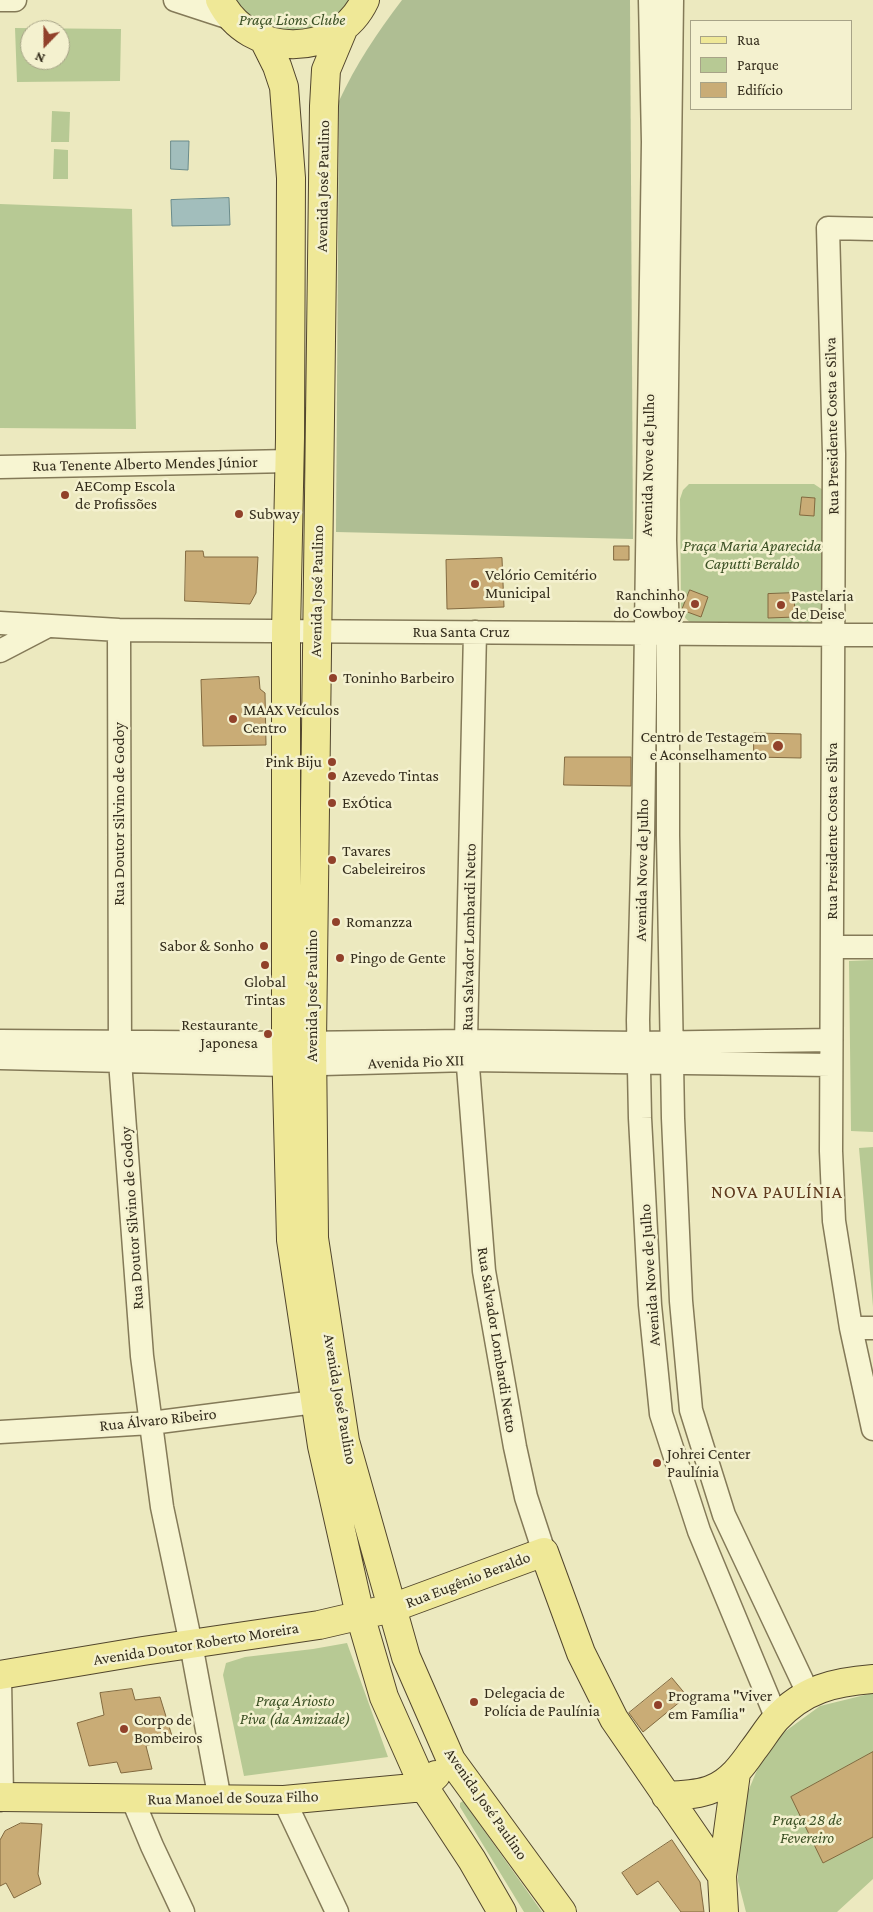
<!DOCTYPE html>
<meta charset="utf-8">
<style>
body{margin:0}
#map{position:relative;width:873px;height:1912px;overflow:hidden;background:#ece9bf;font-family:"Crimson Pro",serif}
canvas{display:block}
.legend{position:absolute;left:690px;top:20px;width:162px;height:90px;box-sizing:border-box;background:#f4f1cf;border:1px solid #a7a387;margin:0;padding:6px 9px;list-style:none;font-size:15px;color:#342d1c}
.legend li{display:flex;align-items:center;gap:10px;height:25px}
.legend b{width:25px;border:1px solid #a7a387}
.north{position:absolute;left:20px;top:20px;width:50px;height:50px;box-sizing:border-box;background:#f4f1cf;border:1px solid #a7a387;border-radius:50%;rotate:202deg;font-size:14px;font-weight:700;line-height:20px;text-align:center;color:#342d1c}
.north::after{content:'';display:block;margin:auto;width:18px;height:22px;background:#91412a;clip-path:polygon(50% 0,100% 100%,50% 72%,0 100%)}
</style>
<div id="map">
<canvas width="873" height="1912"></canvas>
<ul class="legend">
<li><b style="height:6px;background:#efe897"></b>Rua</li>
<li><b style="height:14px;background:#b7c994"></b>Parque</li>
<li><b style="height:14px;background:#c9ac76"></b>Edifício</li>
</ul>
<div class="north">N</div>
</div>
<script>
const ctx = document.querySelector('canvas').getContext('2d');
ctx.lineJoin = 'round';
function paint(path, color) {
  ctx.fillStyle = color;
  ctx.fill(path, 'evenodd');
}
function strokePath(path, color, width, dash) {
  ctx.strokeStyle = color;
  ctx.lineWidth = width;
  ctx.lineCap = dash ? 'butt' : 'round';
  ctx.setLineDash(dash || []);
  ctx.stroke(path);
}
function label(font, color, halo, rows, align = 'center') {
  ctx.font = font + ' "Crimson Pro",serif';
  ctx.lineWidth = 5;
  ctx.setLineDash([]);
  ctx.textBaseline = 'middle';
  ctx.strokeStyle = halo;
  ctx.fillStyle = color;
  for (const [text, x, y, turn = 0] of rows) {
    ctx.save();
    ctx.translate(x, y);
    ctx.rotate((+turn || 0) * Math.PI / 180);
    ctx.textAlign = isNaN(turn) ? turn : align;
    if (halo) ctx.strokeText(text, 0, 0);
    ctx.fillText(text, 0, 0);
    ctx.restore();
  }
}
const green = new Path2D(`
 M226,0h132l-23,26 -62,11z
 M15,28l106,1 -1,52 -103,1zM30,30h30v30h-30z
 M52,111l18,1 -1,30h-18z
 M54,149l14,1v29h-15z
 M0,204l132,5 4,220 -136,-1z
 M689,484h125l9,6 -1,121 -4,6 -8,6 -115,2c-8,-4 -13,-9 -14,-18l-1,-108 3,-9z
 M873,960v172l-22,-1 -2,-170z
 M873,1147v160l-14,-159z
 M347,1643l41,114 -144,19 -21,-101 3,-12 19,-6 68,-8z
 M873,1693v186l-36,33h-91l-8,-31 1,-68 29,-69 52,-38z
 M463,1801l79,111h-18l-64,-105v-4z`);
const cemetery = new Path2D(`
 M402,0h228l3,539 -297,-7 3,-431c17,-37 38,-68 63,-101z`);
const water = new Path2D(`
 M171,141h18l-1,29 -17,-1z
 M229,198l1,27 -58,1 -1,-26z`);
const building = new Path2D(`
 M802,497l13,1 -1,18 -14,-1z
 M614,546h15v14h-15z
 M186,551h17l1,6h54l-2,36 -6,11 -65,-3z
 M502,558l2,49 -57,2 -1,-49z
 M690,590l18,7 -7,20 -19,-7z
 M794,593l1,24 -27,1v-24z
 M259,677l1,12 5,4 1,52 -63,1 -2,-66z
 M754,733l47,1v24l-47,-1z
 M565,757h66v29l-67,-1z
 M672,1678l15,18 -44,36 -14,-19z
 M132,1689l3,11 25,-3 12,39 -26,10 6,23 -31,4 -4,-11 -28,4 -12,-43 27,-8 -4,-22z
 M873,1752v85l-50,26 -32,-66z
 M21,1823l21,1 -4,50 3,10 -27,14 -8,-15 -6,3v-46l5,-9z
 M672,1840l28,42 4,30h-23l-23,-31 -21,14 -15,-22z`);
const minor = new Path2D(`
 M0,0h15
 M175,0l58,19
 M650,0l3,142 -10,693 -5,185 2,98 10,187 11,109 38,117 78,188
 M672,0l-7,540 3,94v201l5,283 8,183 10,109 33,105 84,178
 M873,229l-45,-1 6,226 -3,697 3,70 17,107 22,101
 M0,467l290,-6
 M0,623l119,7 754,5
 M119,630l1,431 22,295 20,151 29,137 29,156
 M475,632l-9,409 18,230 31,176 11,50 18,55
 M0,651l48,-25
 M832,947h41
 M0,1041l297,2 169,-2 172,2 193,-3
 M0,1058l286,7 183,-5 362,5
 M851,1328h22
 M0,1432l151,-9 164,-21
 M0,1679l2,118 -2,3
 M132,1798l20,48 31,66
 M284,1800l53,112`);
const major = new Path2D(`
 M220,0c28,58 117,60 145,0
 M344,27l-18,43 -2,36 -12,936 2,196 31,203 61,216 45,103 111,152
 M264,40l13,26 7,21 7,91 -1,260 -4,194v411l5,197 31,206 38,169 24,82 40,90 48,73 30,52
 M0,1675l143,-24 176,-26 73,-17 152,-56 37,101 33,66 108,157
 M666,1796c15,-1 32,-1 46,-7 18,-7 30,-23 41,-39 8,-10 15,-22 23,-31 28,-30 58,-37 97,-40
 M0,1797l284,3 140,-13 12,-12
 M724,1912l-2,-36 14,-103`);
const markers = [
 [65,495,5,"#91412a"],
 [239,514,5,"#91412a"],
 [475,584,5,"#91412a"],
 [695,604,5,"#91412a"],
 [781,605,5,"#91412a"],
 [333,678,5,"#91412a"],
 [233,719,5,"#91412a"],
 [778,746,6,"#91412a"],
 [332,762,5,"#91412a"],
 [332,776,5,"#91412a"],
 [332,803,5,"#91412a"],
 [332,860,5,"#91412a"],
 [336,922,5,"#91412a"],
 [264,946,5,"#91412a"],
 [340,958,5,"#91412a"],
 [265,965,5,"#91412a"],
 [268,1034,5,"#91412a"],
 [657,1463,5,"#91412a"],
 [474,1702,5,"#91412a"],
 [658,1705,5,"#91412a"],
 [124,1729,5,"#91412a"]
];
const parkNames = [
 ["Praça Lions Clube",292,20],
 ["Praça Maria Aparecida",752,546],
 ["Caputti Beraldo",752,564],
 ["Praça Ariosto",295,1701],
 ["Piva (da Amizade)",295,1719],
 ["Praça 28 de",807,1820],
 ["Fevereiro",807,1838]
];
const streetNames = [
 ["Avenida José Paulino",323,186,-89],
 ["Rua Presidente Costa e Silva",832,426,-91],
 ["Rua Tenente Alberto Mendes Júnior",145,464,-1],
 ["Avenida Nove de Julho",648,465,-89],
 ["Avenida José Paulino",317,591,-89],
 ["Rua Santa Cruz",461,632],
 ["Rua Doutor Silvino de Godoy",119,814,-90],
 ["Rua Presidente Costa e Silva",832,831,-90],
 ["Avenida Nove de Julho",642,870,-89],
 ["Rua Salvador Lombardi Netto",469,937,-89],
 ["Avenida José Paulino",312,996,-90],
 ["Avenida Pio XII",416,1062,-2],
 ["Rua Doutor Silvino de Godoy",132,1218,-94],
 ["Avenida Nove de Julho",650,1275,-94],
 ["Rua Salvador Lombardi Netto",497,1340,81],
 ["Avenida José Paulino",340,1399,80],
 ["Rua Álvaro Ribeiro",158,1420,-6],
 ["Rua Eugênio Beraldo",468,1580,-21],
 ["Avenida Doutor Roberto Moreira",196,1644,-9],
 ["Rua Manoel de Souza Filho",233,1798,-1],
 ["Avenida José Paulino",486,1804,55]
];
const poiNames = [
 ["AEComp Escola",75,486],
 ["de Profissões",75,504],
 ["Subway",249,514],
 ["Velório Cemitério",485,575],
 ["Municipal",485,593],
 ["Ranchinho",685,595,"right"],
 ["do Cowboy",685,613,"right"],
 ["Pastelaria",791,596],
 ["de Deise",791,614],
 ["Toninho Barbeiro",343,678],
 ["MAAX Veículos",243,710],
 ["Centro",243,728],
 ["Centro de Testagem",767,737,"right"],
 ["e Aconselhamento",767,755,"right"],
 ["Pink Biju",322,762,"right"],
 ["Azevedo Tintas",342,776],
 ["ExÓtica",342,803],
 ["Tavares",342,851],
 ["Cabeleireiros",342,869],
 ["Romanzza",346,922],
 ["Sabor & Sonho",254,946,"right"],
 ["Pingo de Gente",350,958],
 ["Global",265,982,"center"],
 ["Tintas",265,1000,"center"],
 ["Restaurante",258,1025,"right"],
 ["Japonesa",258,1043,"right"],
 ["Johrei Center",667,1454],
 ["Paulínia",667,1472],
 ["Delegacia de",484,1693],
 ["Polícia de Paulínia",484,1711],
 ["Programa \"Viver",668,1696],
 ["em Família\"",668,1714],
 ["Corpo de",134,1720],
 ["Bombeiros",134,1738]
];
const neighbourhoodNames = [
 ["NOVA PAULÍNIA",777,1192]
];
paint(green, '#b7c994');
paint(cemetery, '#afbe93');
paint(water, '#a2bebc');
strokePath(water, '#6a8b8b', 1);
paint(building, '#c9ac76');
strokePath(building, '#82693f', 1);
strokePath(minor, '#847a58', 25);
strokePath(major, '#52462d', 30);
strokePath(minor, '#f7f5d2', 22);
strokePath(major, '#efe897', 28);
for (const [x, y, r, color] of markers) {
  const dot = new Path2D();
  dot.arc(x, y, r, 0, 2 * Math.PI);
  ctx.fillStyle = color;
  ctx.fill(dot);
  strokePath(dot, '#f4f1cf', 2);
}
label('italic 16px', '#3b5024', '#f4f1cf', parkNames);
label('16px', '#342d1c', '#f4f1cf', streetNames);
label('16px', '#342d1c', '#f4f1cf', poiNames, 'left');
ctx.letterSpacing = '1px';
label('18px', '#5f3a1d', '#f4f1cf', neighbourhoodNames);
ctx.letterSpacing = '0px';
</script>
